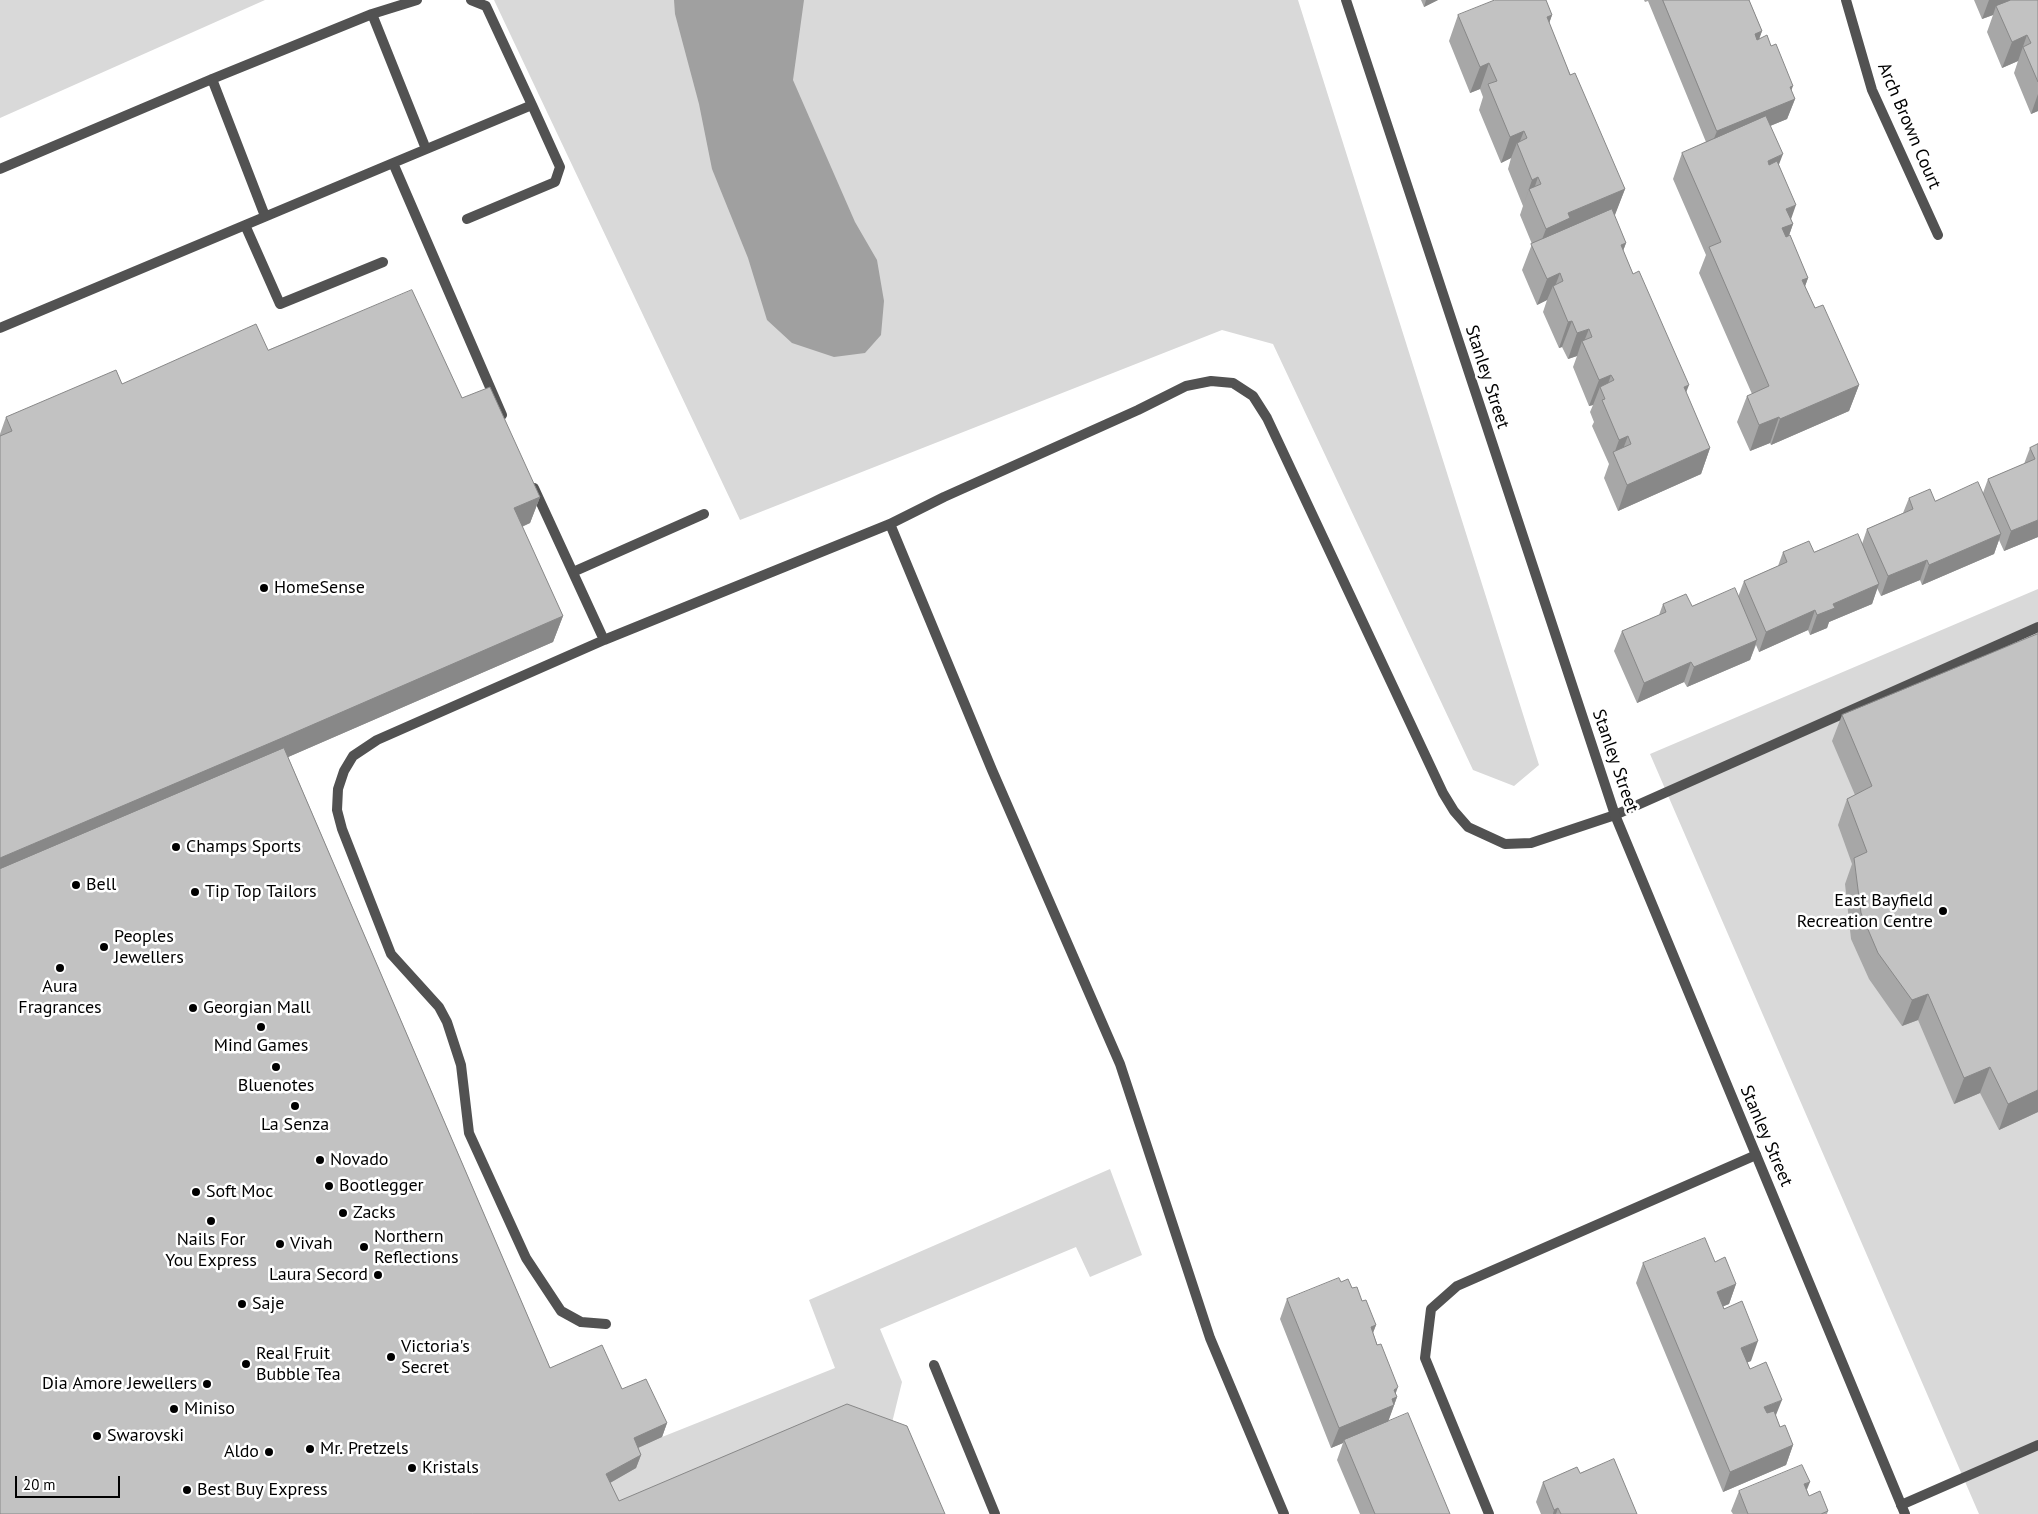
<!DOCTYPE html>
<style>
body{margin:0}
#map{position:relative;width:2038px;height:1514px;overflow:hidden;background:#fff;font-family:"PT Sans",sans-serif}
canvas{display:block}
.scale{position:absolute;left:15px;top:1476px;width:105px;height:22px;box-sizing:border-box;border:2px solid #000;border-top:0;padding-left:6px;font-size:15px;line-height:18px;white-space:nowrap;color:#000;-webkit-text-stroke:4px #fff;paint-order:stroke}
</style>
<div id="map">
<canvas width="2038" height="1514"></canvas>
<div class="scale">20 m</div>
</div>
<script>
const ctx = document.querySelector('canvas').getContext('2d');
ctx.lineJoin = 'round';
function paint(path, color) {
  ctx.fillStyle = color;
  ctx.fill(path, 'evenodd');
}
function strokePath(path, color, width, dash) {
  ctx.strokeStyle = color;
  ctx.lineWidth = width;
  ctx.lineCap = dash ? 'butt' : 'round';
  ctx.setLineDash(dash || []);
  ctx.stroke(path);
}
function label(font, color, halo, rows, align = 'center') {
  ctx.font = font + ' "PT Sans",sans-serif';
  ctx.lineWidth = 5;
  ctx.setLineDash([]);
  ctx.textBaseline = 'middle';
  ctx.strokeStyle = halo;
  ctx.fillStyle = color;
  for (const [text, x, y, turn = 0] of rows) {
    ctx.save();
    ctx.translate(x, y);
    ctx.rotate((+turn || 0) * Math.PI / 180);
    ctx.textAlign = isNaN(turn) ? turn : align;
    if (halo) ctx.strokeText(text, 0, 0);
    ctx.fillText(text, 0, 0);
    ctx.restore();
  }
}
const green = new Path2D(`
 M0,0h265l-265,118z
 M494,0h804l241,765 -25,21 -41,-16 -200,-426 -51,-14 -482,190z
 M2038,589v925h-59l-329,-760z
 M1110,1169l32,86 -52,22 -14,-30 -196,82 22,53 -13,53 -273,79 -15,-26 28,-36 33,-15 173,-69 -26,-68z`);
const water = new Path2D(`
 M674,0h130l-11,80 62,142 22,38 7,41 -3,34 -16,18 -31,4 -42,-14 -25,-23 -19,-62 -36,-89 -13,-65 -24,-90z`);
const service = new Path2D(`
 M372,14l54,135
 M212,79l53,137
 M393,163l139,-58 -46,-99 -15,-6
 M0,169l212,-90 160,-65 45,-14
 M467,219l88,-37 5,-15 -28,-62
 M245,225l35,79 103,-42
 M0,328l393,-165 109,252
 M534,488l70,152
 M890,524l102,246 128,294 90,274 74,176
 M573,572l131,-58
 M606,1324l-25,-2 -20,-11 -35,-53 -57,-125 -8,-68 -14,-43 -8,-15 -48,-53 -49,-125 -5,-19 1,-21 6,-18 9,-15 24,-16 227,-100 286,-116 54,-27 194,-87 48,-24 25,-5 22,2 20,13 14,22 176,375 11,18 14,16 37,17 26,-1 84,-28 423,-188
 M934,1365l61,149
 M1901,1505l137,-60
 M1489,1514l-64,-156 6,-49 26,-23 299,-131`);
const minor = new Path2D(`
 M1846,0l26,90 66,145`);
const tertiary = new Path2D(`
 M1346,0l269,815 290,699`);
const wall = new Path2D(`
 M1421,0h17l-14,7z
 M1644,0h105l13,31 -3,7 12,8 24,53 -8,20 -17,7 21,93 2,5 -4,11 19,43 -3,8 10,22 44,77 -10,26 -78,34 -1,-2 -20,8 -13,-29 10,-26 5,-2 -53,-121 7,-18 -33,-76 9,-26 24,-11 -58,-141 -3,1z
 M1974,0h64v111l-7,3 -17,-41 4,-12 -16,7 -15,-36 6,-17 -11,4z
 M1458,15h94l-3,8 18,44 58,122 -11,27 12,27 -3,8 87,197 -9,26 -83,37 -14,-33 5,-14 -17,-38 2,-4 -4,-10 3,-7 -4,1 -16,-39 4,-11 -9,3 -6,-12 -3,1 -16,-36 4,-12 -10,5 -15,-35 10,-26 -12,-29 3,-9 -15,-37 3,-11 -10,5 -22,-53 4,-13 -3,-8 -10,4 -21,-52z
 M268,350l194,48 78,99 -10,26 -8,4 41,89 -10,26 -265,115 262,611 72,21 45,34 -5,14 -24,11 3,7 -5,13 -26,15 9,18 -619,13v-1080l6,-17 116,-33z
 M2038,444v93l-34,14 -5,-11 -5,14 -72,31 -2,-5 -39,16 -4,-8 -5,16 -43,18 -2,6 -17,7 -2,-5 -49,22 -3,-7 -6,15 -63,27 -3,-5 -47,21 -23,-52 8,-20 37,-16 4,-11 29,2 46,-9 6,-16 34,-15 5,-14h31l48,-8 5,-15 36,-16 6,-15 26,3 48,-8 5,-14 36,-15 6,-16z
 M2038,634v478l-39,18 -19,-37 -26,11 -36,-84 -16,6 -33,-47 -18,-40 -6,-55 7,-20 -14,-39 9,-26 8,-4 -23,-54 10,-26z
 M1715,1262l21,22 -7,20 -6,2 28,55 -4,1 3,7 26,47 4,11 13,18 -7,20 -63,27 -87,-209 7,-20z
 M1341,1282l11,6 10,13 14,24 -3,8 24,64 -9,24 62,93h-90l-23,-54 6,-17 -12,5 -51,-129 7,-20z
 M1580,1473l57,41h-96l-5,-12 7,-20z
 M1807,1490l2,6 19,15 -1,3h-94l-2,-3 8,-20z`);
const shadedWall = new Path2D(`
 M1426,0h12l-14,7z
 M1989,0h39l-32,6 -3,9 -11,4z
 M1552,15l-9,26 4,-24z
 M1762,31l-7,20v-17z
 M2027,35l-9,26 -16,7 10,-26z
 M1489,63l-9,26 -10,4 10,-26z
 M1793,86l-6,16 8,-3 -8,20 -78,32 8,-20 73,-44z
 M2038,94v17l-7,3z
 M1524,131l-6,15 -1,-3 -6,15 -10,5 9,-26z
 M1783,154l-10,26 -5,-19z
 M1538,177l-6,18 -3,-6 -6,17 9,-26z
 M1625,189l-10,26 -52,22 -27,18 10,-26 22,-16z
 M1796,205l-7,20 4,-1 -9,26 -11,4 13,-45z
 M1626,243l-10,26 5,-24z
 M1560,273l-6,16 -1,-3 -6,14 -10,5 10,-26z
 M1808,278l-9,25 3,-23z
 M1572,321l-10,26 -3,1 9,-26z
 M1589,329l-6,15 -1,-3 -5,15 -9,3 9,-26z
 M1611,375l-7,21 -4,-9 -7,18 -4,1 10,-26z
 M1689,385l-10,26 5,-24z
 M1859,385l-10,26 -78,34 9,-26z
 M1779,417l-9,26 -20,8 9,-26z
 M1628,436l-10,26 -4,-8 5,-14z
 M1710,448l-9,26 -83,37 9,-26z
 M540,497l-10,26 -26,11 10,-26z
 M2038,520v17l-34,14 7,-20z
 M2001,534l-7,20 -72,31 7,-20z
 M1927,560l-7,20 -39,16 7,-20z
 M1879,584l-7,20 -43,18 -2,6 -17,7 7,-20 16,-11z
 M1815,610l-7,20 -49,22 7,-20z
 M563,616l-10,26 -274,119 -279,119v-22z
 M1757,640l-7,20 -63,27 7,-20z
 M1691,662l-7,20 -47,21 7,-20z
 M1928,994l-10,26 -16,6 10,-26z
 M1990,1067l-10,26 -26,11 10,-26z
 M2038,1090v22l-39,18 9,-26z
 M1736,1284l-7,20 -19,8 7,-20z
 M1376,1325l-8,20 3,-18z
 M1758,1341l-7,20 -17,7 7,-20z
 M1398,1387l-4,11 3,-1 -10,28 -43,15 -1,3 -12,5 8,-20 55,-38z
 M1782,1400l-8,20 -17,7 7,-20z
 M667,1423l-5,14 -33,15 5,-14z
 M1793,1445l-7,20 -63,27 7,-20z
 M641,1455l-5,13 -35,20 5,-14z
 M1810,1482l-8,20 2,-18z
 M1558,1508l-2,6h-3l1,-4z`);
const building = new Path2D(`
 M1495,0h51l6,15 -5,2 20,50 3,8 5,-2 50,116 -57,24 2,5 -24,11 -17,-40 12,-5 -3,-7 -6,3 -15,-37 10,-5 -3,-7 -14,6 -22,-53 9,-3 -8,-18 -9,4 -22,-52z
 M1663,0h86l13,31 -7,3 2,6 10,-5 4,11 5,-2 17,42 -3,1 5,12 -78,32z
 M2011,0h27v82l-15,-35 8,-4 -4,-8 -15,7 -16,-36z
 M1766,116l17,38 -15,7 1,4 8,-4 19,44 -10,4 7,15 -11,4 4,9 4,-2 18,43 -6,2 13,28 8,-3 36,80 -79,34 -1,-2 -20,8 -12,-29 22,-10 -60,-139 12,-5 -39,-89z
 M1612,209l14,34 -5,2 12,29 6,-3 50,114 -5,2 26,61 -83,37 -14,-33 18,-8 -3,-8 -9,4 -17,-40 3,-1 -5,-12 14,-7 -3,-5 -12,5 -17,-39 10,-4 -3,-8 -12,4 -5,-12 -4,1 -15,-36 10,-5 -3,-8 -13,6 -16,-35z
 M412,290l50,108 28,-11 50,110 -26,11 49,108 -274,119 -289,123v-422l12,-5 -6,-14 110,-47 6,14 134,-60 12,26z
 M2038,444v76l-27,11 -23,-52 47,-20 -5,-11z
 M1978,482l23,52 -72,31 -2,-5 -39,16 -21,-47 46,-20 -4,-11 21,-9 5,12z
 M1858,534l21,50 -46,20 2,4 -18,7 -2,-5 -49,22 -22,-51 43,-19 -4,-10 26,-11 5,11z
 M1735,588l22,52 -63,27 -3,-5 -47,21 -22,-52 44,-19 -3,-8 23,-10 6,12z
 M2038,634v456l-30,14 -18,-37 -26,11 -36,-84 -16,6 -34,-47 -17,-40 -7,-55 13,-6 -20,-53 25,-13 -30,-71z
 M284,748l266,620 52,-23 20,44 24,-10 21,44 -33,15 7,17 -35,19 13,27 228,-97 60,22 38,88h-945v-645z
 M1705,1238l10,24 10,-5 11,27 -19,8 7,17 18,-8 16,40 -17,7 9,21 16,-7 16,38 -18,7 3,6 7,-2 6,16 5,-2 8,20 -63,27 -87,-209z
 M1339,1278l2,4 7,-3 4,9 5,-1 5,14 4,-1 10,25 -5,2 6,18 4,-1 17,43 -4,3 3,7 -5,2 2,6 -55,23 -52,-129z
 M1408,1413l42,101h-75l-31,-74z
 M1614,1459l23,55h-76l-3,-6 -4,2 -11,-28 34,-15 3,6z
 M1802,1465l8,17 -6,2 5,12 11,-5 8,20 -7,3h-73l-9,-23z`);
const markers = [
 [264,588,5,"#000"],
 [176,847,5,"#000"],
 [76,885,5,"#000"],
 [195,892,5,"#000"],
 [1943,911,5,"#000"],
 [104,947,5,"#000"],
 [60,968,5,"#000"],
 [193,1008,5,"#000"],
 [261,1027,5,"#000"],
 [276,1067,5,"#000"],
 [295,1106,5,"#000"],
 [320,1160,5,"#000"],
 [329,1186,5,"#000"],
 [196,1192,5,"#000"],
 [343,1213,5,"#000"],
 [211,1221,5,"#000"],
 [280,1244,5,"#000"],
 [364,1247,5,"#000"],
 [378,1275,5,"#000"],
 [242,1304,5,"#000"],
 [391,1357,5,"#000"],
 [246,1364,5,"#000"],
 [207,1384,5,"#000"],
 [174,1409,5,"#000"],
 [97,1436,5,"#000"],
 [310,1449,5,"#000"],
 [269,1452,5,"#000"],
 [412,1468,5,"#000"],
 [187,1490,5,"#000"]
];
const streetNames = [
 ["Arch Brown Court",1909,126,67],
 ["Stanley Street",1487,377,72],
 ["Stanley Street",1615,761,71],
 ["Stanley Street",1766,1136,67]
];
const poiNames = [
 ["HomeSense",274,588],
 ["Champs Sports",186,847],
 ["Bell",86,885],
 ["Tip Top Tailors",205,892],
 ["East Bayfield",1933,901,"right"],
 ["Recreation Centre",1933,922,"right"],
 ["Peoples",114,937],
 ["Jewellers",114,958],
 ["Aura",60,987,"center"],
 ["Fragrances",60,1008,"center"],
 ["Georgian Mall",203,1008],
 ["Mind Games",261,1046,"center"],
 ["Bluenotes",276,1086,"center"],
 ["La Senza",295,1125,"center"],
 ["Novado",330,1160],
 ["Bootlegger",339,1186],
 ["Soft Moc",206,1192],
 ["Zacks",353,1213],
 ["Northern",374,1237],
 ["Reflections",374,1258],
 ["Nails For",211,1240,"center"],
 ["You Express",211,1261,"center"],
 ["Vivah",290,1244],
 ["Laura Secord",368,1275,"right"],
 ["Saje",252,1304],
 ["Victoria's",401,1347],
 ["Secret",401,1368],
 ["Real Fruit",256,1354],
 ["Bubble Tea",256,1375],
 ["Dia Amore Jewellers",197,1384,"right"],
 ["Miniso",184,1409],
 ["Swarovski",107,1436],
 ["Mr. Pretzels",320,1449],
 ["Aldo",259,1452,"right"],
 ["Kristals",422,1468],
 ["Best Buy Express",197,1490]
];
paint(green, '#d9d9d9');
paint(water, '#a0a0a0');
strokePath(service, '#525252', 10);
strokePath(minor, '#525252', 10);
strokePath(tertiary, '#525252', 10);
paint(wall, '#a7a7a7');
paint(shadedWall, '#888');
paint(building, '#c2c2c2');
strokePath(building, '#888', 1);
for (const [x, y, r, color] of markers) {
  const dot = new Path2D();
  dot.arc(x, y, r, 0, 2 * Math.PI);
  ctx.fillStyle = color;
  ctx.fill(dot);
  strokePath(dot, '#fff', 2);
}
label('18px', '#000', '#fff', streetNames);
label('18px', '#000', '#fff', poiNames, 'left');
</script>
